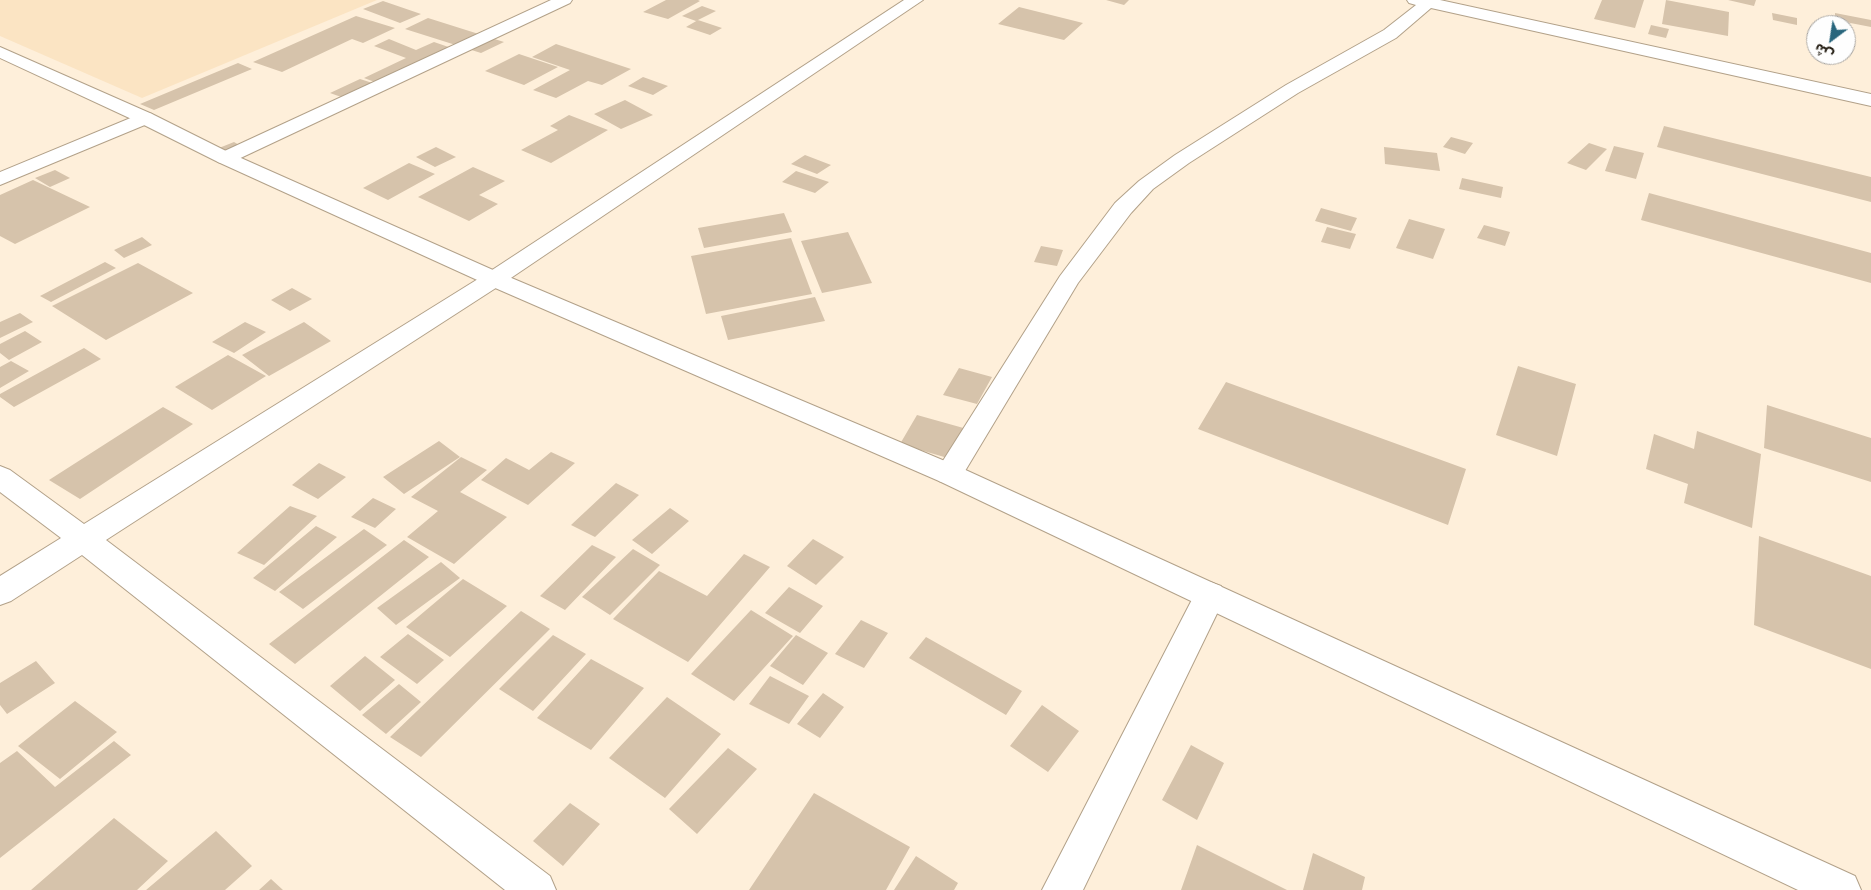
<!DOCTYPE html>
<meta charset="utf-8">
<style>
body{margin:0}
#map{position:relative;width:1871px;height:890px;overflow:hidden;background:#feefda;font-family:"Space Grotesk","Noto Sans Arabic",sans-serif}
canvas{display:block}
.north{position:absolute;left:1806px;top:15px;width:50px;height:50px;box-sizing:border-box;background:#fefefe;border:1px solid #a8a5a1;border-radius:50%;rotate:211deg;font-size:14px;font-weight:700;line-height:20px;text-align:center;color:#262016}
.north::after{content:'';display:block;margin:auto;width:18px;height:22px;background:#29667d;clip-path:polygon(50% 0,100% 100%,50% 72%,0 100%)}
</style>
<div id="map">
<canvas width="1871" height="890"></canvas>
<div class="north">ش</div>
</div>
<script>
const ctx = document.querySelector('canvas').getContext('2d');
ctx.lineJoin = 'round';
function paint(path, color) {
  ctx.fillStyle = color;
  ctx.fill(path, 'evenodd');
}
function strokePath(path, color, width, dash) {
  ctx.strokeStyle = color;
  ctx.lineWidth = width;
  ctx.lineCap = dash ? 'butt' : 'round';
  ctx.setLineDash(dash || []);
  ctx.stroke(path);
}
const built = new Path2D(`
 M0,0h377l-235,98 -142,-62z`);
const building = new Path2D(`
 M666,0h32l2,1 -32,18 -25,-7z
 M1106,0h23l-5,5z
 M1602,0h42l-9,28 -41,-9z
 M1666,0l63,12 -1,24 -66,-12z
 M1728,0h28l-2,6z
 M383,1l38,13 -21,9 -37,-14z
 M702,6l14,5 -20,10 -14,-5z
 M1019,7l64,16 -19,17 -66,-16z
 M1772,13l25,5v7l-24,-5z
 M1835,13l36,7v7l-36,-7z
 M356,16l39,12 -32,15 -11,-4 -70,33 -29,-10z
 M428,18l76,24 -23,11 -76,-24z
 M698,20l24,8 -12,7 -24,-8z
 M1651,25l18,4 -3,9 -18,-4z
 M389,39l27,11 18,-8 29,10 -75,35 -24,-9 42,-20 -32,-12z
 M556,44l75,25 -29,16 -14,-4 -32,17 -23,-8 37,-20 -38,-13z
 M519,54l39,13 -34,18 -39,-14z
 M238,63l14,6 -98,41 -14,-6z
 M643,77l25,9 -15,9 -25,-9z
 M360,79l28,9 -30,15 -28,-10z
 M625,100l28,15 -32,14 -27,-15z
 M569,115l39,15 -57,33 -30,-13 37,-20 -8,-4z
 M1664,126l207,51v25l-214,-55z
 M1451,137l22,6 -8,11 -22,-7z
 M234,142l19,11 -25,11 -19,-12z
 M1589,143l18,6 -21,21 -19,-7z
 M1614,146l30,7 -8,26 -31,-8z
 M436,147l20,10 -21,10 -19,-10z
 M1384,147l53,6 3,18 -55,-7z
 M805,155l26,10 -14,9 -26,-10z
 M409,163l26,11 -47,26 -25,-12z
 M473,167l32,14 -26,14 19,9 -29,17 -51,-24z
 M55,170l15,8 -20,9 -15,-9z
 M796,171l33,11 -14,11 -33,-11z
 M1462,178l41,9 -2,11 -42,-9z
 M33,180l57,27 -75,37 -15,-8v-41z
 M1649,193l222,60v30l-230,-63z
 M1321,208l36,10 -6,13 -36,-10z
 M784,213l8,19 -88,16 -6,-20z
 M1409,219l36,10 -12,30 -37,-11z
 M1484,225l26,7 -5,14 -28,-8z
 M1327,227l29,7 -6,15 -29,-7z
 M848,232l24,51 -50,10 -21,-52z
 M142,237l10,8 -28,13 -10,-8z
 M791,238l21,56 -106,20 -15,-58z
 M1041,246l22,4 -6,16 -23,-4z
 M105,262l11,6 -65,34 -11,-6z
 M138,263l55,30 -87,47 -54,-34z
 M292,288l20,11 -22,12 -19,-11z
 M815,297l10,24 -97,19 -7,-24z
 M20,313l13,9 -33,16v-16z
 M245,322l21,10 -32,21 -22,-11z
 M304,322l27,19 -62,35 -27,-21z
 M25,331l17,11 -33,18 -9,-7v-9z
 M84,348l17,11 -87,48 -14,-10v-3z
 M228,355l38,21 -54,34 -37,-23z
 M11,361l18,10 -29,17v-21z
 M1518,366l58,18 -19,72 -61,-21z
 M959,368l33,9 -15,27 -34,-9z
 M1226,382l240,87 -18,56 -250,-96z
 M1767,405l104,33v44l-107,-34z
 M163,407l30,17 -113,75 -31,-19z
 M917,415l50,14 -16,30 -51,-15z
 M1697,431l64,23 -9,74 -68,-25 4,-19 -42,-15 8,-35 40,15z
 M439,441l21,16 -56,37 -21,-17z
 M551,452l24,11 -47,42 -47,-25 25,-22 23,12z
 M461,457l26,13 -27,22 47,25 -53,47 -47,-27 31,-26 -27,-14z
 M319,463l27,14 -28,22 -26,-14z
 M616,483l23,12 -44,42 -24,-12z
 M373,498l23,11 -21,19 -24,-11z
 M290,506l27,10 -53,49 -27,-12z
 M670,508l19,13 -37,33 -20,-14z
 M316,526l21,11 -62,54 -22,-13z
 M364,529l23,16 -84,64 -24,-17z
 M1759,536l112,40v93l-117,-44z
 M813,539l31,18 -28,28 -29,-19z
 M404,540l25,17 -134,107 -26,-20z
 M592,545l24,12 -51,53 -25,-14z
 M633,549l27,16 -50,50 -28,-18z
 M744,554l26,13 -82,95 -75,-43 46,-48 48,25z
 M441,562l19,16 -64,47 -19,-17z
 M463,579l44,27 -57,51 -44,-30z
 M789,587l34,19 -23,27 -35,-20z
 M751,610l42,26 -59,65 -43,-27z
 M521,611l29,18 -129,128 -31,-20z
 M861,620l27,13 -24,35 -29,-14z
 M408,634l36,26 -27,24 -37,-27z
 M553,635l33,19 -53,57 -34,-22z
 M796,635l32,18 -25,32 -33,-19z
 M926,637l96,54 -16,24 -97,-57z
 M365,656l30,24 -35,31 -30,-25z
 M591,659l53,29 -53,62 -54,-32z
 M36,661l19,22 -48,31 -7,-9v-22z
 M770,676l39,20 -20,28 -40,-20z
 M399,684l22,18 -35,32 -24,-19z
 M823,693l21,14 -24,31 -23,-14z
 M667,697l54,37 -56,64 -56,-40z
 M75,701l42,31 -57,47 -42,-33z
 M1042,705l37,26 -31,41 -38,-26z
 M114,741l17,14 -131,103v-95l17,-12 38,36z
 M1191,745l33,18 -27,57 -35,-20z
 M728,748l29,21 -60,65 -28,-25z
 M814,793l96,54 -24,43h-137z
 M570,803l30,21 -37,42 -30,-25z
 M114,818l54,43 -31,29h-106z
 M216,831l36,35 -27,24h-79z
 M1197,845l90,45h-106z
 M1313,853l52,24 -3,13h-59z
 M916,856l42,27 -4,7h-60z
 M271,879l12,11h-24z`);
const street = new Path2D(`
 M551,0h21l-2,3 -338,159 -7,2 -7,-2 -3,-4 3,-4z
 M904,0h19l-421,284 -396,256 444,336 6,14h-51l-423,-335 -71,46 -11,4v-29l61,-38 -61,-46v-26l10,4 74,54 402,-250z
 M1407,0h33l431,94v12l-440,-98 -35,30 -98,55 -109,70 -36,26 -22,24 -53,70 -119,198 -10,3 -10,-3 -4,-7 4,-7 121,-191 55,-73 24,-22 36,-26 111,-70 98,-55 32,-25 -7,-2z
 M145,112l7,2 2,4 -2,4 -152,63v-13z
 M1210,582l11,4 5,9 -143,295h-41l157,-304z`);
const secondary = new Path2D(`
 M0,47l152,67 80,40 270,120 457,193 896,409 6,14h-63l-859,-409 -453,-197 -268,-122 -80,-40 -138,-64z`);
paint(built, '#fbe4c3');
paint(building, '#d6c3ab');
strokePath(street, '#b2a189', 2);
strokePath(secondary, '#b2a189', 2);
paint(street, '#fff');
paint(secondary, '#fff');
</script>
